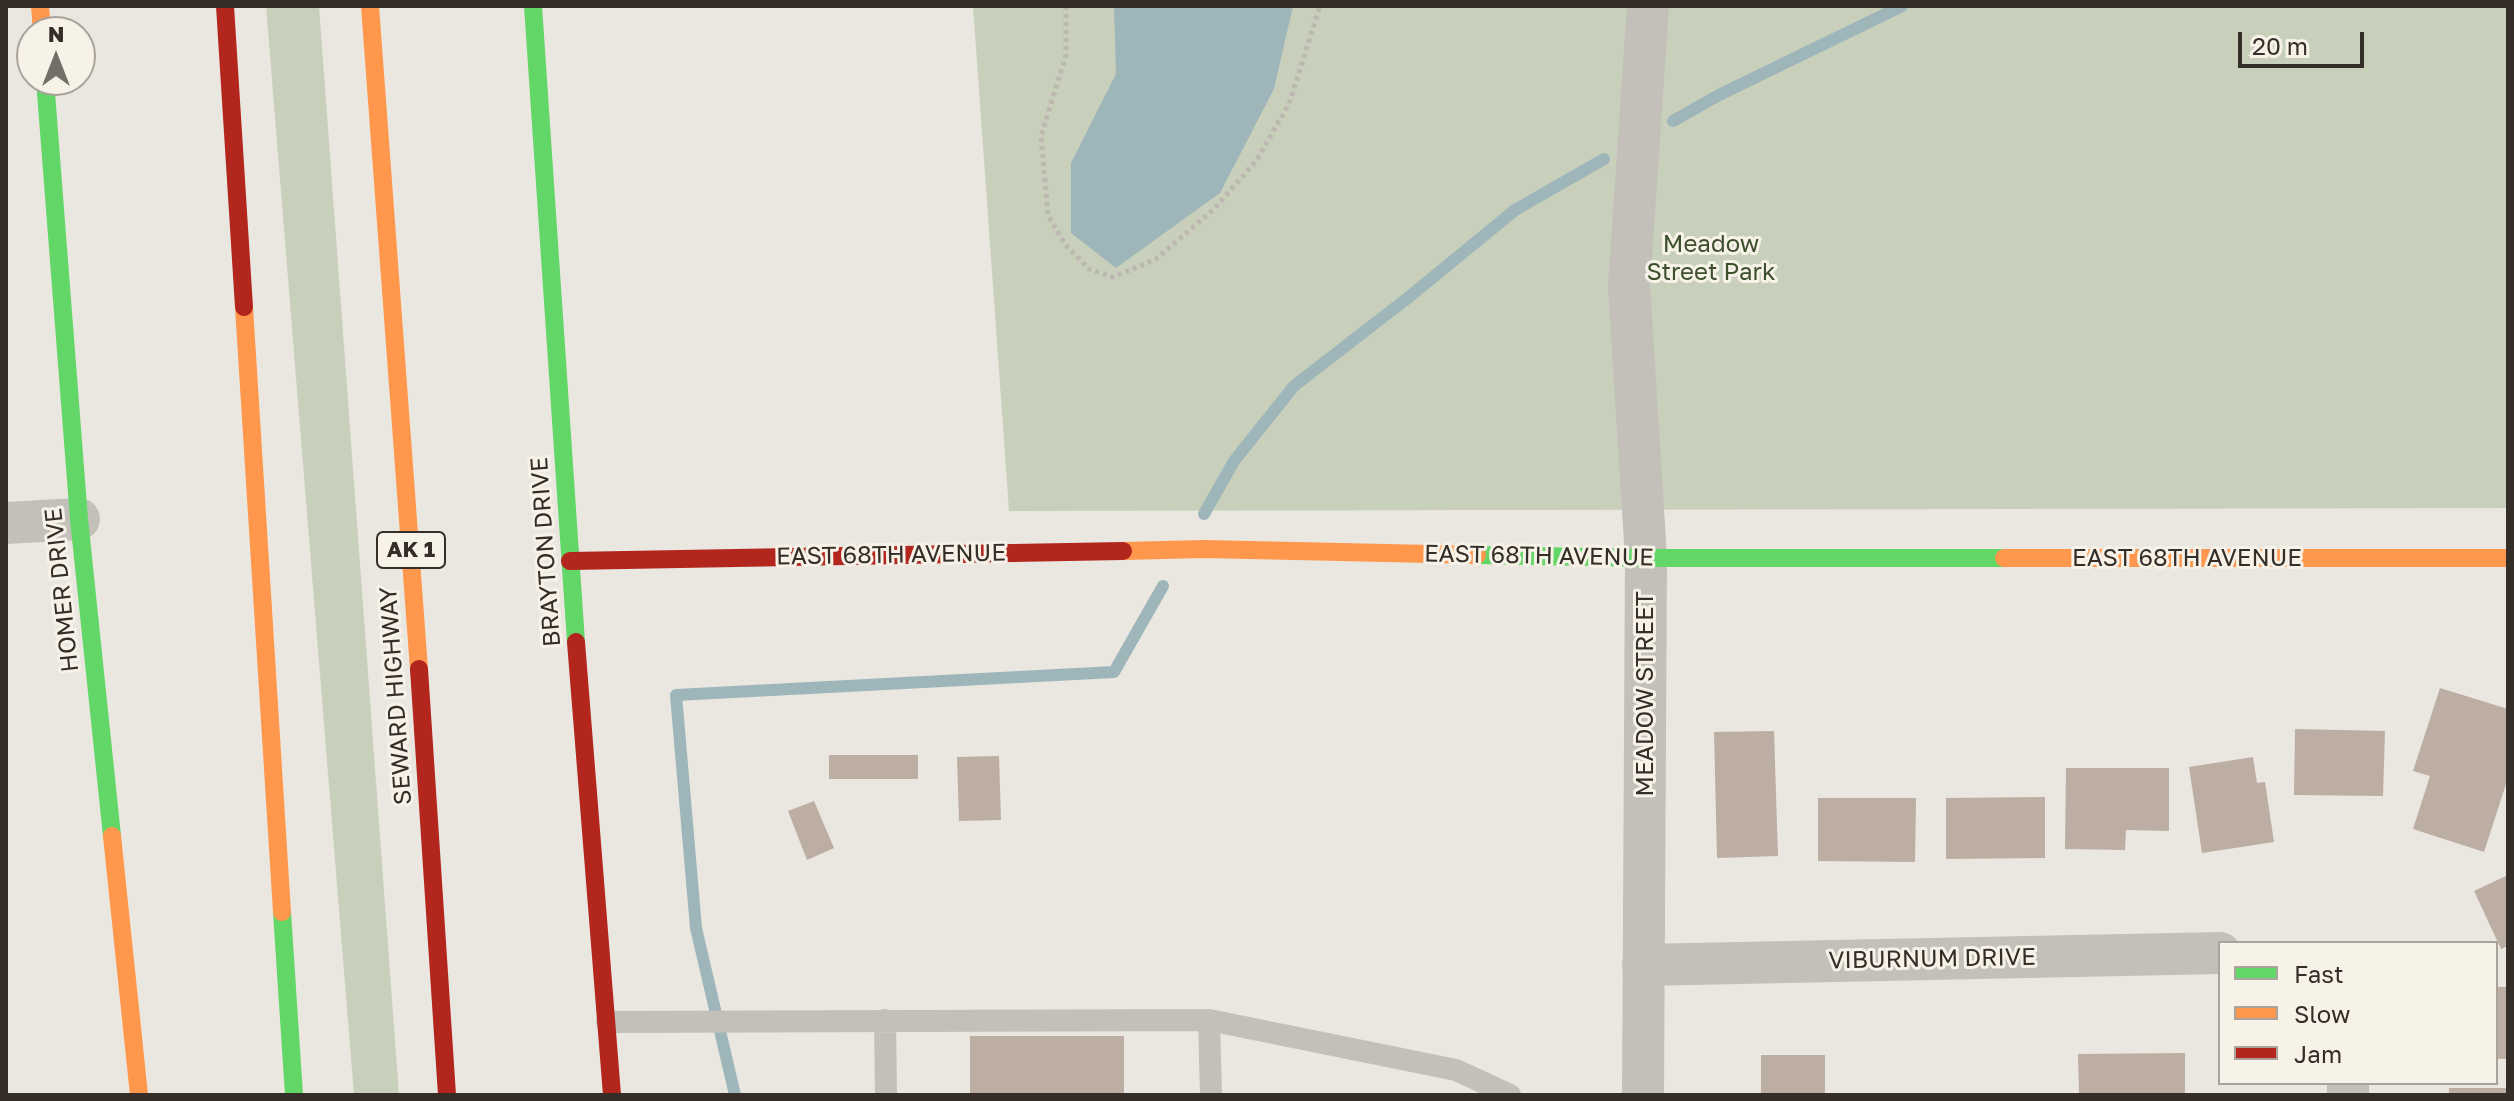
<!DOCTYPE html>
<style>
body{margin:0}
#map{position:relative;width:2514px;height:1101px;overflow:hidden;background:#eae7e0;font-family:"Golos Text",sans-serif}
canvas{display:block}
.frame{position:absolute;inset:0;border:8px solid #342d28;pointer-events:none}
.legend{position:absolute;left:2218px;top:941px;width:280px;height:144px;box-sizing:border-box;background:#f7f2e7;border:2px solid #a9a39b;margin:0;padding:10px 14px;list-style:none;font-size:24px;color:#342d28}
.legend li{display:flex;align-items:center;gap:16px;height:40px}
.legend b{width:40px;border:2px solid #a9a39b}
.north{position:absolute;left:16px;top:16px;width:80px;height:80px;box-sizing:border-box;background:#f7f2e7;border:2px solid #a9a39b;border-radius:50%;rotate:0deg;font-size:22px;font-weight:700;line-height:32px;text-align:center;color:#342d28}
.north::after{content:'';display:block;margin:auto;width:28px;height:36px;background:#746e68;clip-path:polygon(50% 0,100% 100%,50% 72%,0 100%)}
.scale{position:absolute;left:2238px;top:32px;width:126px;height:36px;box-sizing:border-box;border:4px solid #342d28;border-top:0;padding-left:10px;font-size:24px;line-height:28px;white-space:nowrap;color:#342d28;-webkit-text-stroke:6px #f7f2e7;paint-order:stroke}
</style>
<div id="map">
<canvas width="2514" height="1101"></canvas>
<div class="frame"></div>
<ul class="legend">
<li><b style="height:10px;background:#63d668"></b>Fast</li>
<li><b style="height:10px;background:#ff974d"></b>Slow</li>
<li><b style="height:10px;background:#b3261e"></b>Jam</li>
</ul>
<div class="north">N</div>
<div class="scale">20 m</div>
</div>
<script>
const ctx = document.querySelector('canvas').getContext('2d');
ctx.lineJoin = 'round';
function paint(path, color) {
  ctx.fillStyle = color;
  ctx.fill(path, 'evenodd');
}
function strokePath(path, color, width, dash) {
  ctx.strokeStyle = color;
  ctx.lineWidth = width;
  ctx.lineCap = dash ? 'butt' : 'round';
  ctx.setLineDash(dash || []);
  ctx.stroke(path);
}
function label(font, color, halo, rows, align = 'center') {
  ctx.font = font + ' "Golos Text",sans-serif';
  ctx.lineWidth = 6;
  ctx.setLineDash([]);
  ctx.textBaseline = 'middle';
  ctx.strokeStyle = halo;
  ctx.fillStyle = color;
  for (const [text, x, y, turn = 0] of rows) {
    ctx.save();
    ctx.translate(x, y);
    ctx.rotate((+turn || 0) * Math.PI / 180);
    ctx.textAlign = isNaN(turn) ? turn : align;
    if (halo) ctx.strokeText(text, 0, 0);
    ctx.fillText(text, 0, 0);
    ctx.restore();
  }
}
const green = new Path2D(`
 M266,6h53l80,1089h-45z
 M973,6h1535v502l-1499,3z`);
const water = new Path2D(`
 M1114,6h179l-19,83 -54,104 -104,75 -45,-35v-70l45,-89z`);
const stream = new Path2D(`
 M1673,121l46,-26 183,-89
 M1204,514l30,-53 60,-75 115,-89 106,-87 89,-51
 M735,1095l-39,-167 -20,-233 438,-23 49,-86`);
const building = new Path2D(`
 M2440,688l68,21v69l-24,74 -71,-23 17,-53 -17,-5z
 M2295,729l90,2 -2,65 -89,-1z
 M1774,731l4,125 -61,2 -3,-126z
 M829,755h89v24h-89z
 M999,756l2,64 -42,1 -2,-64z
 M2253,757l4,26 8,-1 9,60 -72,11 -13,-86z
 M2066,768h103v63l-43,-1 -1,20 -60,-1z
 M2045,797v61l-99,1v-61z
 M1818,798h98l-1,64 -97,-1z
 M814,801l20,47 -27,12 -19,-49z
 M2508,875v71l-7,3 -27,-58z
 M2496,987h12v72h-12z
 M970,1036h154v59h-154z
 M2185,1053v42h-106l-1,-41z
 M1761,1055h64v40h-64z
 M2449,1088h59v7h-59z`);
const path = new Path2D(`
 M1066,6v49l-25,81 7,79 17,29 24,25 24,8 43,-18 57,-49 43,-49 33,-57 31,-98`);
const lane = new Path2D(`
 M885,1020l1,75
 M1209,1020l2,75
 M607,1022l602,-2 247,50 54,25`);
const street = new Path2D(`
 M6,523l73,-4
 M1643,965l577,-12
 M2348,1083v12
 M1643,1095l3,-537 -17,-272 19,-280`);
const fast = new Path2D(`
 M533,6l43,636
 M45,80l34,439 33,317
 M1477,555l169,3h358
 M282,912l12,183`);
const slow = new Path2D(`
 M40,6l2,26
 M370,6l49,663
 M244,307l38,605
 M1123,551l81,-2 273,6
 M2004,558h504
 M112,836l27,259`);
const jam = new Path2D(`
 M225,6l19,301
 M570,561l553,-10
 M576,642l36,453
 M419,669l28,426`);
const shields = [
 [411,550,68]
];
const shieldNames = [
 ["AK 1",411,550]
];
const parkNames = [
 ["Meadow",1711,244],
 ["Street Park",1711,272]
];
const streetNames = [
 ["BRAYTON DRIVE",546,552,-94],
 ["EAST 68TH AVENUE",891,555,-1],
 ["EAST 68TH AVENUE",1539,556,1],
 ["EAST 68TH AVENUE",2187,558],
 ["HOMER DRIVE",62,590,-96],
 ["MEADOW STREET",1645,694,-90],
 ["SEWARD HIGHWAY",396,696,-94],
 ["VIBURNUM DRIVE",1932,959,-1]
];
paint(green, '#c8d0bb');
paint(water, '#9eb6ba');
strokePath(stream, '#9eb6ba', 12);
paint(building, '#bcaea3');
strokePath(path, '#bcb7b1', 5, [4, 4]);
strokePath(lane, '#c3bfb9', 22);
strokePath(street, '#c3bfb9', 42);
strokePath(fast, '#63d668', 18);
strokePath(slow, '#ff974d', 18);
strokePath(jam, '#b3261e', 18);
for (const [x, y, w] of shields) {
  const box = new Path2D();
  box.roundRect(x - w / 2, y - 18, w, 36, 6);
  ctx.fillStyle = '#f7f2e7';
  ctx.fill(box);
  strokePath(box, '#342d28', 2);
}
label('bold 22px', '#342d28', null, shieldNames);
label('24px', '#3e4f2e', '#f7f2e7', parkNames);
label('24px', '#342d28', '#f7f2e7', streetNames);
</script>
